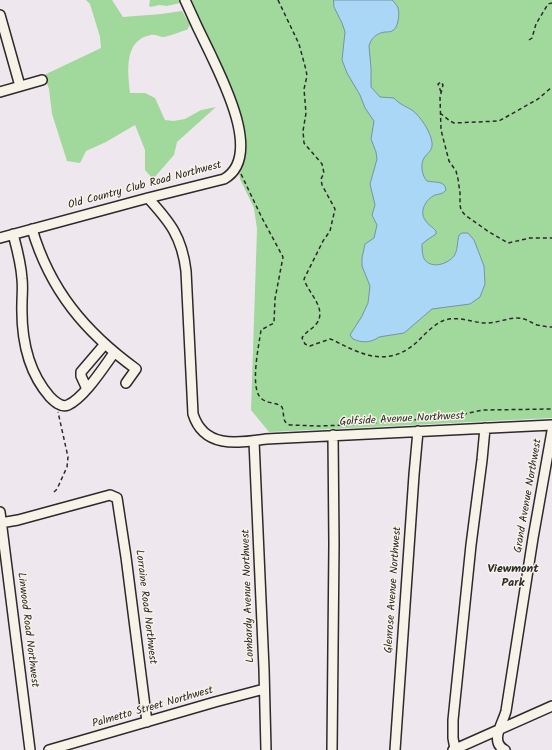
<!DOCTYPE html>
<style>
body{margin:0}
canvas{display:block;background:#efe7ee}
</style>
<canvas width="552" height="750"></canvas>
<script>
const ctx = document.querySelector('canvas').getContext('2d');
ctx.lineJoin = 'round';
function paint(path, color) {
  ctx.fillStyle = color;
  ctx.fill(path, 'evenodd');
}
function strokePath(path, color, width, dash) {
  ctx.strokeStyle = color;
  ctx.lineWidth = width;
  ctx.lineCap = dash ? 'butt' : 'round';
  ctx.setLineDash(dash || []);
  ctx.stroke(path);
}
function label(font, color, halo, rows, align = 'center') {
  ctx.font = font + ' Kalam,sans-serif';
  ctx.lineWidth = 3;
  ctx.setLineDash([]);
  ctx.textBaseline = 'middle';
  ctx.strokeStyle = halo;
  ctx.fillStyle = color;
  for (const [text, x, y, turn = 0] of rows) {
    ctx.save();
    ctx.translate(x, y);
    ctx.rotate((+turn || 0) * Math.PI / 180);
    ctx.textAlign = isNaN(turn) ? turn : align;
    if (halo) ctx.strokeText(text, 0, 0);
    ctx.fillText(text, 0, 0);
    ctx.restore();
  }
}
const green = new Path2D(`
 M86,0h26l11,17 38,-3 21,-3 8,14 -3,5c-6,1 -19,7 -24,7 -4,0 -8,-3 -12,-2 -28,5 -23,37 -21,58h15l10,5 10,22 8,1 12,-2 16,-9 15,-3 -39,35 -3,13 -21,24 -8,-9v-20l-10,-25 -29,17 -20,9 -6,12 -13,-2 -15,-47 -3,-25 -5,-14 57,-27 -1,-11 -10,-33z
 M150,0h30v3l-13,3 -8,-1 -8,2 -2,-1z
 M191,0h361v418l-283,14 -18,-22 6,-181 -3,-21 -14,-29 -1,-8 3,-13 -12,-70z`);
const water = new Path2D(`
 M334,0h58c2,2 5,5 6,8 2,6 0,21 -6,23 -2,1 -5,1 -7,1 -8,1 -14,6 -16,14l2,22v19l9,10 14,1c5,6 11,8 18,12 9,7 18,21 20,32 1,9 -4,10 -8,16 -4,7 -2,18 3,23 8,2 18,-1 19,9 -3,4 -7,4 -11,5 -9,4 -16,16 -10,25 3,5 8,7 11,11v3l-9,6 -5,4c0,5 0,12 3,16 7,9 23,4 29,-4 4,-6 3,-14 5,-21l3,-2h6l6,7 10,26 1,18 -5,13 -10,7 -38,5 -28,24 -25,4c-8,6 -17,6 -26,2l-3,-4 12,-19 6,-13 2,-17 -8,-20v-8l3,-14 9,-6 3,-13 -5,-10 3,-10 -5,-21 7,-25 -1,-7 -5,-13 3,-18 -9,-13 -5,-13 -13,-22 -5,-13 3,-28 -3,-9 -8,-16z`);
const path = new Path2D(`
 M278,0l21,44 7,26 1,6 -3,13 2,24 -3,18 1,12 18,21 2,9 -3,6 1,6 13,24 -5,22 -7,10 -19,38c4,14 23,29 13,44 -4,6 -12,9 -15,15l3,6 5,2 20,-7 3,1c29,15 55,28 84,2 8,-8 17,-18 28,-22 14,-4 26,2 39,3 11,1 22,-5 33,-5 8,0 13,4 20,7 5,1 10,2 15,2
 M529,40l3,-2 4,-14 12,-20 4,-1
 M441,92l-3,-8 3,-2 2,3 -3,12 1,33 8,31 7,10 2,8 2,14v12l1,5 4,5 24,17 19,11 22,-5h22
 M440,113l10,8 4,2 45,-2 39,-22 14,-12
 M241,174l21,44 21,39 -8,42 -1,24 -13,7c-2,15 -12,60 1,69 6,5 15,3 20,8 3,7 -1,15 8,18l30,1 27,-1 103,-8 33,-7 69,-1
 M54,492l3,-3 10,-22 1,-10 -10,-45`);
const minor = new Path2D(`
 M0,15l20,71
 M0,92l42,-12
 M148,198c22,24 34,39 38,73l7,143c11,35 45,29 73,25l286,-14
 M32,229c18,61 53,103 104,140l-10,14
 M13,234c4,15 8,29 9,45 1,8 0,16 0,24 -1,33 5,68 28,94 4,4 11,11 18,8 16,-7 35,-37 46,-52
 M0,238l148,-40 76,-19c39,-22 -1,-98 -14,-126 -9,-18 -17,-35 -25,-53
 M87,389l-6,-13v-4l24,-28
 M254,441l10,228 2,81
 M0,512l30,238
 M0,523l18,-3 92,-25 7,3 9,59 21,165
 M455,749l-2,-11v-18l18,-175 11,-85 3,-32
 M49,750l166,-48 49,-13
 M332,750l2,-206 -1,-109
 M395,750l19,-275 4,-44
 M453,750l99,-44
 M505,750c-16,-8 -2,-27 1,-39l27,-173 19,-107`);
const streetNames = [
 ["Old Country Club Road Northwest",145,186,-15],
 ["Golfside Avenue Northwest",402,420,-3],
 ["Grand Avenue Northwest",529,496,-80],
 ["Glenrose Avenue Northwest",394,590,-86],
 ["Lombardy Avenue Northwest",249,596,-92],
 ["Lorraine Road Northwest",145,607,83],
 ["Linwood Road Northwest",27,630,83],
 ["Palmetto Street Northwest",153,708,-16]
];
const neighbourhoodNames = [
 ["Viewmont",513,570],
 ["Park",513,584]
];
paint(green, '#a1d99d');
paint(water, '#aad7f6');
strokePath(water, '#7792a5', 1);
strokePath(minor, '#2b2b2b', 12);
strokePath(path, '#2b2b2b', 1.5, [4, 3]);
strokePath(minor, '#f7f3e8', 9);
label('11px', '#2b2b2b', '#f7f3e8', streetNames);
label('bold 12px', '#2b2b2b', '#f7f3e8', neighbourhoodNames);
</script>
